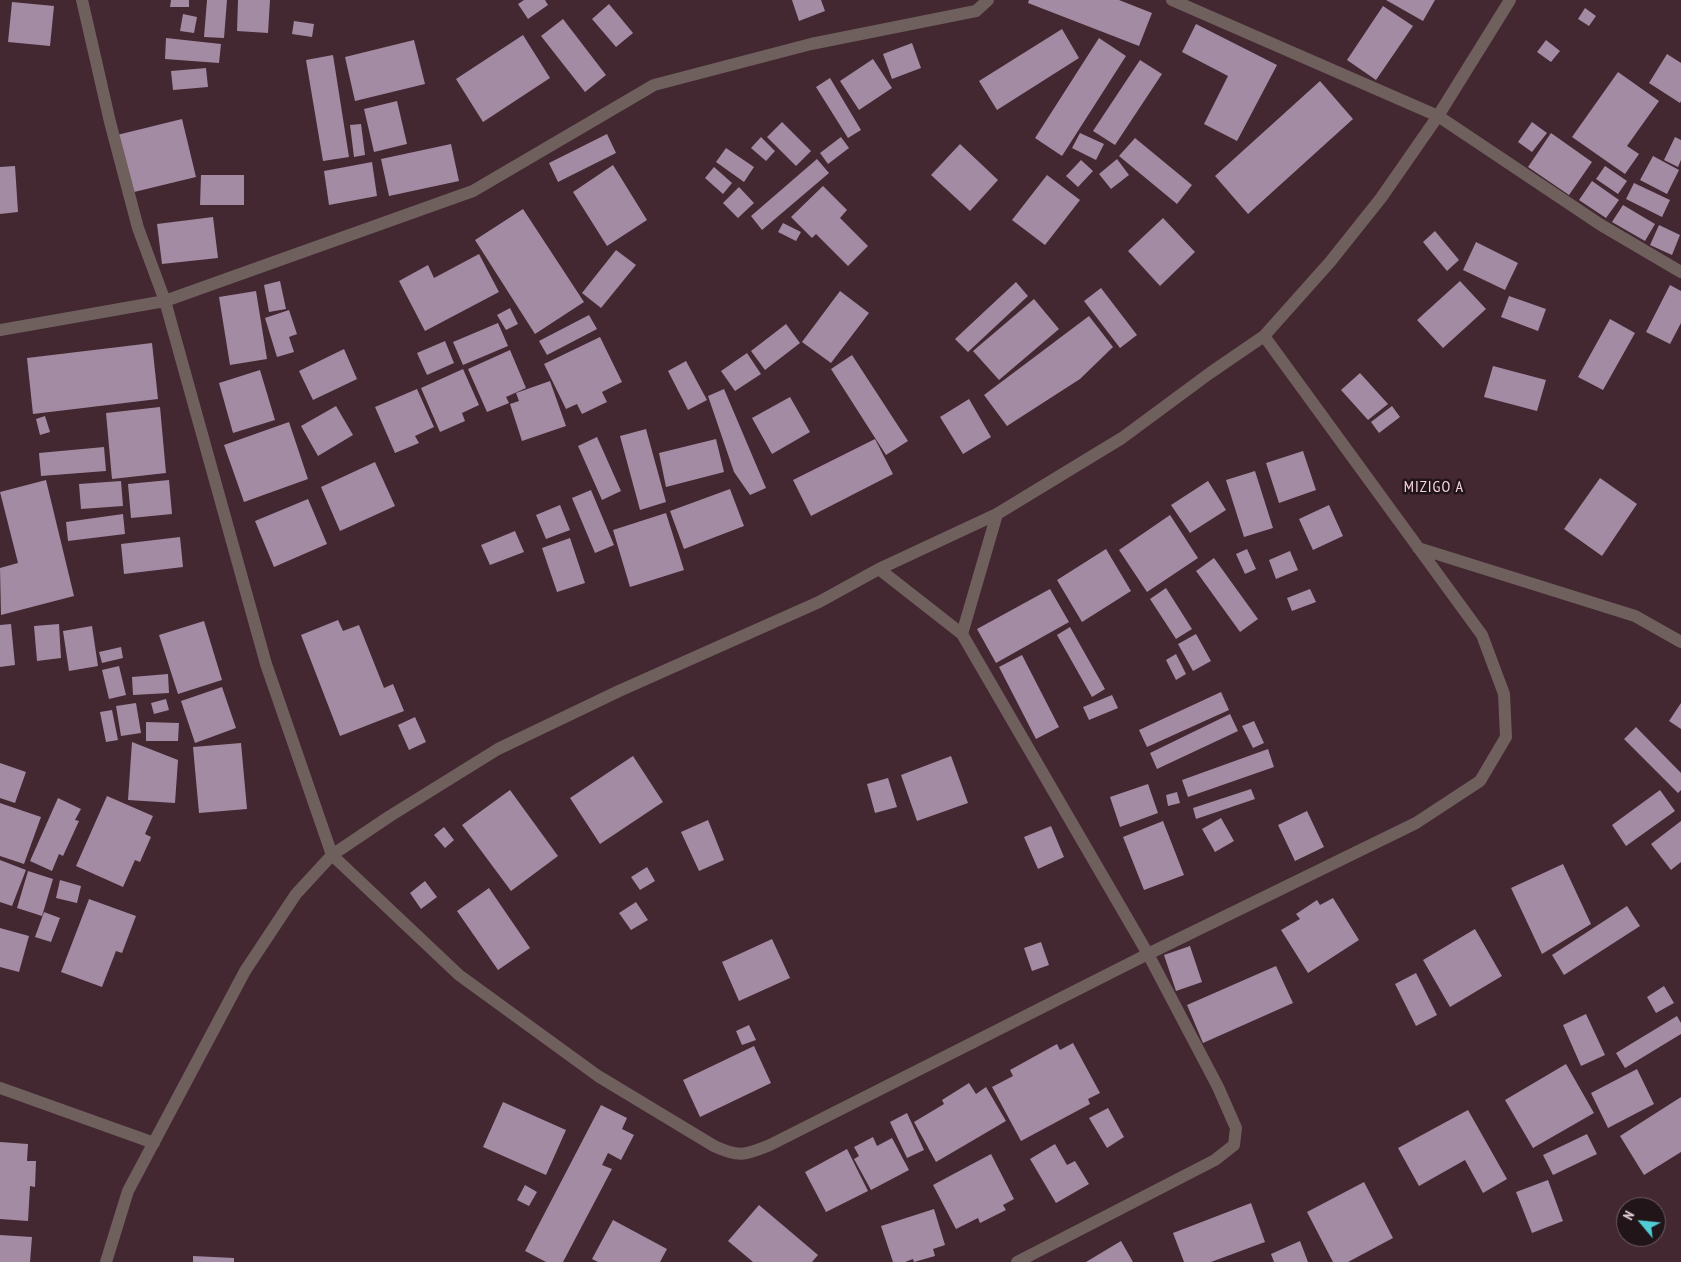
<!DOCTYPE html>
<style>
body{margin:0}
#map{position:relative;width:1681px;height:1262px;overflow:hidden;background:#432731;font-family:"PT Sans Narrow",sans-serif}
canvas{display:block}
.north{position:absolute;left:1616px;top:1197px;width:50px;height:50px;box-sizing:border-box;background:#211519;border:1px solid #6f6065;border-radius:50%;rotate:298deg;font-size:14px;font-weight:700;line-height:20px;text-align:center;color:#e3d1d6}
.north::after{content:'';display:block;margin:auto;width:18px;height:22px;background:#51ccd4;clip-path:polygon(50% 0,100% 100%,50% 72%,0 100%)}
</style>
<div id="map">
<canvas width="1681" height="1262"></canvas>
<div class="north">N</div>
</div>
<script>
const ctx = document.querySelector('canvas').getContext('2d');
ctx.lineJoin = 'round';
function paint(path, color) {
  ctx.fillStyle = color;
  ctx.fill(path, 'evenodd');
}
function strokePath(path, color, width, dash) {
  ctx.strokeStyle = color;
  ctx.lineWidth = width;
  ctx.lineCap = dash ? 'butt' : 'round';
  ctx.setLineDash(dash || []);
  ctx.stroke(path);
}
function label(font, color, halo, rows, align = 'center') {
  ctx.font = font + ' "PT Sans Narrow",sans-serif';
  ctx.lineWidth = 5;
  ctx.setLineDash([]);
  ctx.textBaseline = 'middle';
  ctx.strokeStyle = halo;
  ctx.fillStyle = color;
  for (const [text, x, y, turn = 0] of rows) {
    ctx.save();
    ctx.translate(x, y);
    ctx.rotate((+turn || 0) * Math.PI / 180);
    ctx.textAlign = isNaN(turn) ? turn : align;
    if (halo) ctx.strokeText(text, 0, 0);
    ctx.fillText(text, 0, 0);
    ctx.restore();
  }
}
const building = new Path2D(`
 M171,0h18v7h-19z
 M207,0h20l-3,38 -20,-1z
 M238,0h32l-2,33 -31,-2z
 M524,0h21l3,5 -20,14 -10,-15z
 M792,0h29l4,11 -26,10z
 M1029,0h90l33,13 -13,33 -111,-43z
 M1386,0h49l-12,21z
 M12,2l42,4 -4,40 -42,-4z
 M609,4l24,29 -17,14 -24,-28z
 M1383,6l30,20 -37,54 -29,-20z
 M1585,8l11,8 -7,10 -11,-7z
 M183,14l14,3 -3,16 -14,-2z
 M563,19l43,56 -21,17 -44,-56z
 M294,21l20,3 -2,13 -20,-3z
 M1196,24l81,41 -40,76 -33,-17 24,-48 -46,-24z
 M1062,29l17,29 -82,52 -18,-29z
 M523,35l27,43 -67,44 -27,-43z
 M166,38l55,6 -2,19 -54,-4z
 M1099,38l27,18 -64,100 -27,-18z
 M414,40l11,44 -70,17 -10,-44z
 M1546,40l14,11 -9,11 -14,-10z
 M912,43l9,25 -29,11 -9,-25z
 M1667,54l14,9v38l-1,2 -31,-20z
 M333,55l16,102 -26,4 -17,-101z
 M873,59l19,29 -33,22 -19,-29z
 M1140,60l22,14 -47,71 -22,-14z
 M206,68l2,19 -35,3 -2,-19z
 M1618,72l41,29 -32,45 12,8 -14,20 -53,-37z
 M830,78l31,52 -13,8 -32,-51z
 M1320,81l33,38 -105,95 -33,-38z
 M397,101l10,43 -33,8 -10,-43z
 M182,119l14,58 -66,16 -13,-58z
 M782,122l29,29 -15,15 -29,-29z
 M1532,122l15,11 -15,19 -14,-10z
 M361,124l4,31 -11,2 -4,-32z
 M1080,133l24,11 -8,16 -24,-12z
 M1551,133l41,29 -23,33 -41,-28z
 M607,134l9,19 -58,29 -9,-19z
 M761,137l14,14 -9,10 -15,-13z
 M841,137l8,11 -21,16 -8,-11z
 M1675,137l6,3v20l-3,7 -14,-7z
 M1135,138l57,47 -15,19 -58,-48z
 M451,144l8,37 -70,15 -8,-37z
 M960,144l38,36 -28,31 -39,-36z
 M726,148l28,19 -10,15 -28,-20z
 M1653,156l26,14 -12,24 -27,-14z
 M817,159l12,14 -67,57 -11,-14z
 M1117,159l12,16 -18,14 -12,-15z
 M1081,160l12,11 -15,16 -12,-11z
 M372,162l5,34 -48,9 -5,-34z
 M613,165l34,55 -40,26 -34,-54z
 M15,166l3,46 -18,2v-47z
 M1605,166l22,15 -9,13 -22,-15z
 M714,167l18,16 -9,11 -18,-16z
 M201,175h43v30h-44z
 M1047,175l33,25 -35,45 -33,-25z
 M1592,181l27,19 -13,18 -27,-18z
 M1634,183l36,17 -8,17 -36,-18z
 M823,186l24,24 -7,8 28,28 -20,20 -32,-32 -4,4 -21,-21z
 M739,187l15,16 -16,15 -15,-15z
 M1623,205l32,19 -10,17 -33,-19z
 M523,209l61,93 -49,32 -60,-94z
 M213,217l5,41 -56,6 -5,-40z
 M1163,218l32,34 -35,34 -32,-35z
 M783,223l18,9 -5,9 -18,-9z
 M1659,225l21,10 -8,20 -22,-10z
 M1435,231l24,29 -12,11 -24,-29z
 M1476,242l42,21 -13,27 -42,-20z
 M616,250l20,15 -35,43 -19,-15z
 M479,254l20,38 -74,39 -26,-50 29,-16 6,13z
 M280,281l6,28 -17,3 -5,-27z
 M1460,281l26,28 -43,39 -26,-28z
 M1016,282l12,14 -60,56 -13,-13z
 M1670,285l11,6v32l-11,21 -24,-12z
 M1101,288l36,47 -17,13 -36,-47z
 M256,291l11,68 -37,6 -11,-68z
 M840,291l29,22 -38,50 -29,-21z
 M1509,296l37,13 -8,22 -37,-14z
 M1034,299l25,30 -60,51 -26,-29z
 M510,308l8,16 -12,6 -9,-15z
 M289,310l8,24 -8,3 5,15 -17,5 -12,-39z
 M589,315l8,14 -50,26 -8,-14z
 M1089,316l24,31 -33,32 -73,47 -23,-31z
 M1610,319l25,14 -32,57 -25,-13z
 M498,323l10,23 -45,19 -10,-23z
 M786,324l14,19 -35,27 -14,-19z
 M600,337l22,45 -20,10 5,10 -25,12 -5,-10 -11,5 -22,-45z
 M445,341l9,22 -27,12 -10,-22z
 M152,343l6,56 -125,15 -6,-56z
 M344,349l13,30 -44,21 -14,-29z
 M510,350l16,38 -20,9 3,6 -22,9 -19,-43z
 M747,353l14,21 -26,17 -14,-20z
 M852,355l56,86 -22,14 -55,-86z
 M686,361l21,39 -19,10 -20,-39z
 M1493,366l53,14 -9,31 -53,-14z
 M463,369l16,36 -17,8 3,8 -25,11 -19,-44z
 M260,370l15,50 -42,13 -14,-50z
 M1360,373l28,31 -20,16 -27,-30z
 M550,381l16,45 -44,15 -12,-37 9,-3 -3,-8z
 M417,389l17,38 -19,9 4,7 -24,10 -20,-46z
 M724,389l42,99 -16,7 -16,-23 -26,-76z
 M790,397l20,35 -38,22 -20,-36z
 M969,399l22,38 -28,17 -23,-37z
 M336,406l17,29 -35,21 -17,-30z
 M1392,406l8,11 -21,16 -8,-11z
 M160,407l6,66 -54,6 -6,-66z
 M45,416l5,16 -10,3 -4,-16z
 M289,422l19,57 -64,23 -20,-57z
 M646,429l20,73 -26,8 -20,-74z
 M597,437l24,54 -19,9 -24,-54z
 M716,439l8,33 -58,15 -7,-34z
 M875,439l18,35 -82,42 -18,-36z
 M104,447l2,24 -65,5 -2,-23z
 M1303,451l13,39 -37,13 -13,-40z
 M375,462l20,44 -55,25 -19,-44z
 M1255,471l18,57 -29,9 -18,-57z
 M1600,478l37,26 -35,52 -38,-27z
 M46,480l28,116 -73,19 -1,-47 18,-5 -18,-71z
 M169,480l3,34 -41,4 -3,-34z
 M121,481l2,25 -42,3 -2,-25z
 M1208,481l18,29 -36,23 -19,-28z
 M730,489l14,37 -60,23 -14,-38z
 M591,490l23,55 -19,8 -23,-55z
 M308,499l19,45 -53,23 -19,-46z
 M560,505l10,25 -24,9 -10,-24z
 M1329,505l14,31 -30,14 -14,-31z
 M666,513l18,57 -54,17 -17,-57z
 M123,514l2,20 -57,7 -2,-19z
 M1170,515l28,43 -51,34 -28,-42z
 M515,531l9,21 -34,13 -9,-20z
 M180,537l3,30 -59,7 -3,-30z
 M570,538l15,45 -28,9 -15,-44z
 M1106,549l25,42 -49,31 -25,-42z
 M1247,549l9,20 -11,5 -9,-20z
 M1290,551l8,19 -22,9 -7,-19z
 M1214,558l44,61 -18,13 -44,-61z
 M1166,588l26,41 -16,10 -26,-40z
 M1050,589l19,33 -73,41 -19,-34z
 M1310,589l6,13 -24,9 -5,-13z
 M338,620l5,11 16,-6 25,63 9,-4 11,27 -64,25 -39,-101z
 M204,621l18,59 -44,14 -19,-59z
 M11,624l4,41 -15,2v-42z
 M59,624l2,34 -24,3 -3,-35z
 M92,626l6,40 -29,5 -6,-40z
 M1070,627l35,62 -13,8 -35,-62z
 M1196,634l15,27 -18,10 -15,-27z
 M121,647l2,11 -21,5 -3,-11z
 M1176,654l10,20 -10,6 -10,-20z
 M1022,655l37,72 -23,12 -37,-72z
 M119,666l7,29 -17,4 -7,-29z
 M168,674l1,19 -36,2 -1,-18z
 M222,687l14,41 -41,15 -14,-42z
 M1221,692l8,18 -82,37 -8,-17z
 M1112,695l6,13 -29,12 -6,-13z
 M166,699l3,11 -15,4 -3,-11z
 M136,703l5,30 -20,3 -5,-30z
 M1681,703v26l-12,-8z
 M112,710l6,30 -12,2 -6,-30z
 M1230,714l8,17 -81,38 -7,-16z
 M415,717l11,25 -17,8 -11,-25z
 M1254,721l10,22 -11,5 -11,-22z
 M146,722l33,1 -1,18h-32z
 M1636,727l45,46v17l-3,3 -54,-54z
 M132,742l46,18 -3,43 -47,-3z
 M241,743l6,66 -48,4 -6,-66z
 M1268,749l6,18 -86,30 -6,-17z
 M633,756l30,46 -63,42 -30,-46z
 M951,756l17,47 -51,18 -16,-46z
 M0,763l26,9 -11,31 -15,-5z
 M888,778l9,29 -22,6 -8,-29z
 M1148,784l10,29 -38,14 -10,-30z
 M1251,789l4,10 -59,20 -3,-11z
 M510,790l48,66 -47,35 -49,-66z
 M1660,790l15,21 -49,35 -14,-21z
 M1177,792l3,11 -12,3 -2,-11z
 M107,796l46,20 -8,18 6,3 -11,25 -5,-2 -12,27 -47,-21z
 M58,798l23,11 -6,11 4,1 -16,35 -4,-2 -7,17 -22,-10z
 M0,803l41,14 -17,47 -24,-8z
 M1307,811l17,36 -29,14 -17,-36z
 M1221,818l13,23 -19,11 -13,-23z
 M708,820l16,40 -25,11 -18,-39z
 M1163,821l21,54 -40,15 -21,-53z
 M1681,821v41l-10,8 -20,-26z
 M1051,826l13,31 -26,12 -14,-32z
 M444,827l10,13 -9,8 -11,-13z
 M0,860l26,10 -14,36 -12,-4z
 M1563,864l28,60 -49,30 -31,-66z
 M647,867l8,14 -15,9 -9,-13z
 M28,871l25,8 -11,37 -25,-8z
 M60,880l21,6 -4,17 -21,-5z
 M425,881l12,16 -16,12 -11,-16z
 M489,888l41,60 -32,22 -41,-59z
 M1333,898l26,42 -51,33 -27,-43 19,-11 -4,-5 21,-14 3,5z
 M89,899l47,17 -14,37 -6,-2 -14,36 -41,-15z
 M636,902l12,18 -17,10 -12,-17z
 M1627,906l13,20 -76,49 -12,-20z
 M44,912l16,6 -9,24 -16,-5z
 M0,928l29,8 -10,36 -19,-5z
 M1475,929l27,47 -52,31 -27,-47z
 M772,939l18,39 -51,23 -17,-39z
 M1041,942l8,23 -17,6 -8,-23z
 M1190,946l12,36 -26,9 -12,-36z
 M1276,966l17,37 -90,40 -16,-38z
 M1416,973l21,42 -21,11 -21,-42z
 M1664,986l10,17 -18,10 -9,-16z
 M1586,1014l19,41 -24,11 -18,-41z
 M1677,1016l4,7v11l-56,34 -9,-15z
 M749,1025l7,15 -14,5 -6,-14z
 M1073,1043l27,50 -12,6 2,5 -69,37 -29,-54 21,-11 -3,-6 47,-26 3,6z
 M754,1046l17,37 -71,34 -17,-37z
 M1566,1064l28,49 -61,35 -28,-48z
 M1637,1069l17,35 -46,24 -17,-35z
 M969,1083l7,11 10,-7 20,34 -70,41 -22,-40 30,-18 -2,-4z
 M1681,1097v55l-37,23 -24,-39z
 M503,1102l63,28 -20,45 -63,-28z
 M601,1105l26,13 -5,11 12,6 -13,25 -13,-7 -6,12 10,4 -49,93h-17l-21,-11z
 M1108,1108l16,29 -17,11 -18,-30z
 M1468,1110l39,69 -24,14 -18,-33 -46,26 -21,-38z
 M907,1113l17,37 -17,8 -17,-36z
 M1587,1134l10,20 -44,21 -10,-20z
 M873,1137l4,9 15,-8 17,32 -38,20 -17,-31 5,-3 -5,-9z
 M0,1142l28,2 -1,17h9l-1,26 -5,-1 -2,35 -28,-2z
 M1055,1144l12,21 8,-4 14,23 -33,19 -26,-44z
 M847,1149l21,42 -42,21 -21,-40z
 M991,1154l23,45 -11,6 3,5 -26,13 -2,-5 -22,11 -23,-44z
 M1548,1180l15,41 -31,12 -16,-41z
 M1364,1182l29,56 -45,24h-15l-26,-50z
 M525,1185l12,7 -8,14 -12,-6z
 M1251,1203l14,39 -54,20h-27l-11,-29z
 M759,1205l59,50 -6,7h-59l-25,-21z
 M934,1209l11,36 -12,4 2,7 -21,6 -1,-3 -8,3h-12l-12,-36z
 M613,1220l54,29 -7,13h-62l-6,-3z
 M0,1235l32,2 -2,25h-30z
 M1121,1241l12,21h-47z
 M1300,1241l8,21h-34l-3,-8z
 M193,1256l41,2v4h-41z`);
const street = new Path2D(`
 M82,0l28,122 28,106 27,73 308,-110 181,-106 157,-41 165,-33 12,-11
 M1172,0l266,116 163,109 80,47
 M0,330l165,-29 101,363 66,191 127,120 139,101 116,70c26,12 31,9 56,-1l378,-191 -186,-320 -83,-65
 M1418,548l217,68 46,26
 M962,634l35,-120
 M0,1088l154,55
 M106,1262l22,-71 117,-220 51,-77 36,-39 58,-39 108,-67 121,-58 200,-89 60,-33 118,-55 125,-76 88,-65 54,-37 66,-74 51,-64 57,-82 72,-116
 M1017,1262l198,-102 19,-15 2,-17 -18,-41 -70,-133 268,-131 64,-42 26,-44 -2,-43 -22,-59 -218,-299`);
const quarterNames = [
 ["MIZIGO A",1434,487]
];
paint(building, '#a38ba3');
strokePath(street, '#6f605e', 12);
ctx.letterSpacing = '1px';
label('16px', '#f9d4df', '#211519', quarterNames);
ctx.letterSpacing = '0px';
</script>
